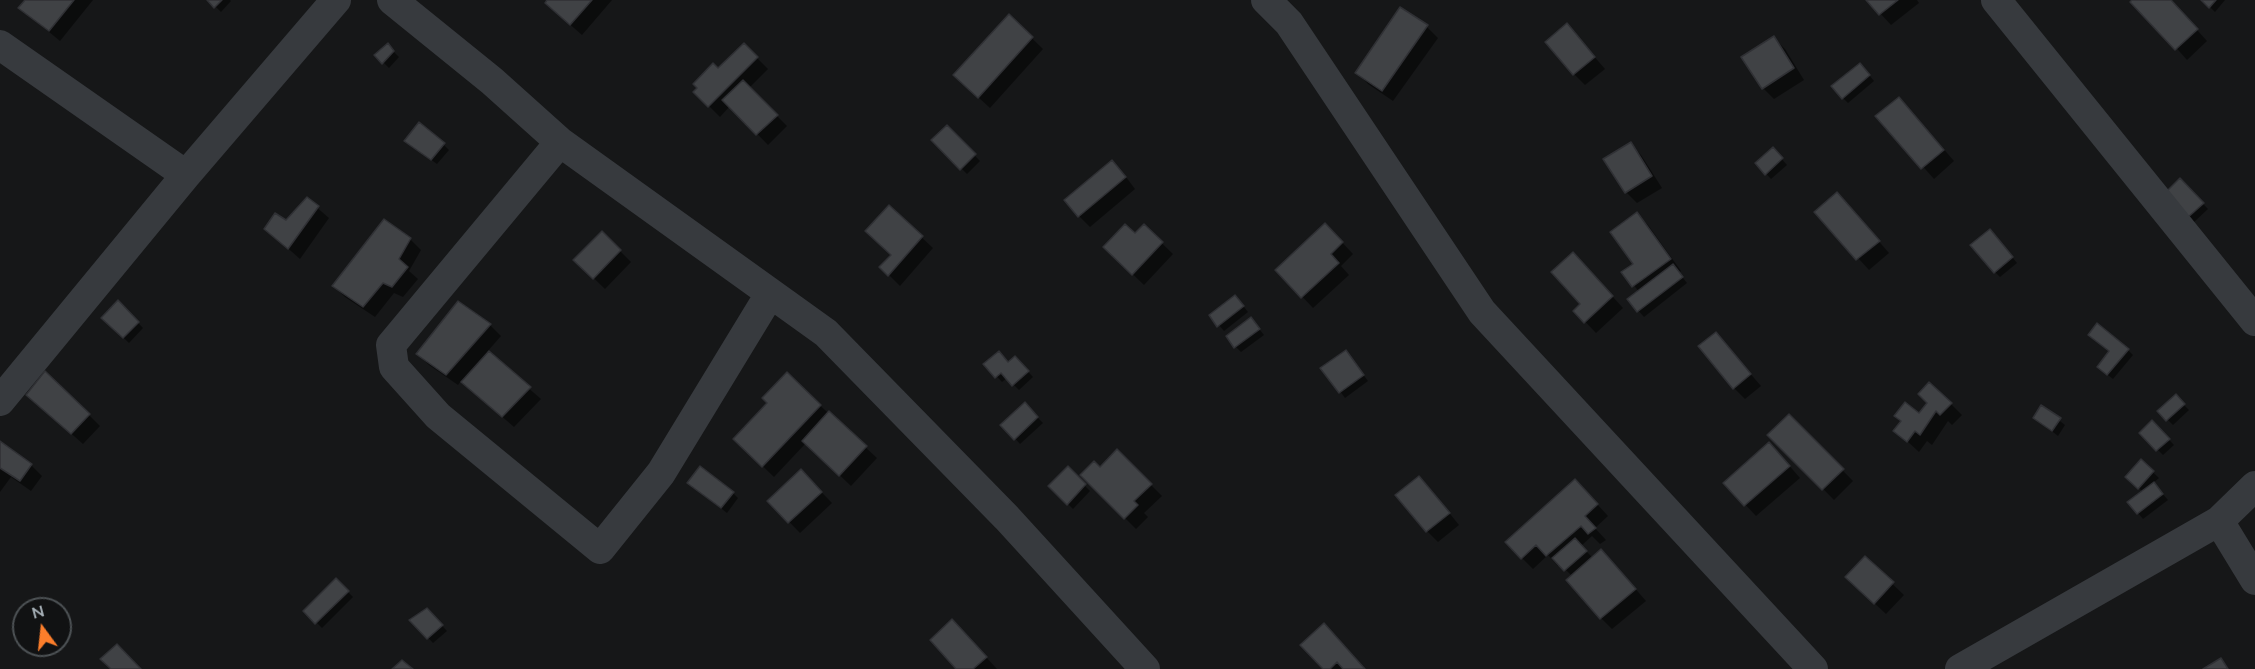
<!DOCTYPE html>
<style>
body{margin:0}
#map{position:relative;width:2255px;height:669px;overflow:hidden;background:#161718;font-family:Mulish,sans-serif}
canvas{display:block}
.north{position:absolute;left:12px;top:597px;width:60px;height:60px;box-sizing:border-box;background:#111213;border:2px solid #4d5255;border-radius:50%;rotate:345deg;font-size:16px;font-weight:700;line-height:24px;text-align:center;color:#a8b2b9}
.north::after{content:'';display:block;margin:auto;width:21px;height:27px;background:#fc7e2b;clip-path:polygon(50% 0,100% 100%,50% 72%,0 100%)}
</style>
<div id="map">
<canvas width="2255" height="669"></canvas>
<div class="north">N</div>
</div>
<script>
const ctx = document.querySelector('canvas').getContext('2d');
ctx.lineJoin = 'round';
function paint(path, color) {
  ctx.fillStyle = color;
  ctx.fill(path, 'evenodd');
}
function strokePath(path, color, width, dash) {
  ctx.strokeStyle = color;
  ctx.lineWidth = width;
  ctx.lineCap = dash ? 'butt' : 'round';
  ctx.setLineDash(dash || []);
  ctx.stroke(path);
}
const shadow = new Path2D(`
 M27,0h66l-33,41 -40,-33z
 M209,0h21l1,1 -10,11z
 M549,0h63l-30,35 -24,-21z
 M1868,0h49l2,3 -28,22z
 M2134,0h36l37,41 -20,19z
 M2203,0h22l-10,12z
 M1401,9l26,18 11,11 -45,63 -25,-17 -11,-12z
 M1009,16l34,33 -53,59 -24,-22z
 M1567,25l38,44 -20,16 -11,-11z
 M1774,38l11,11 19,31 -30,19 -11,-11z
 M744,45l24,24 -19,19 38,38 -19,19 -38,-39 -10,11 -25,-25z
 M393,51l6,6 -10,11 -13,-13z
 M1865,70l9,11 -26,22 -5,-5z
 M1910,110l44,51 -20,18 -56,-63z
 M947,127l33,34 -13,13 -34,-34z
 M1630,144l11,11 21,33 -25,15 -11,-11z
 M444,145l5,5 -12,14 -25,-18z
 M1773,149l14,16 -16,14 -14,-15z
 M1123,173l12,16 -45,38 -11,-11z
 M2180,180l28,29 -15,14 -28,-28z
 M307,199l22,19 -29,41 -34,-30 21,-7z
 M1847,205l42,48 -20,17 -53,-58z
 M889,207l44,41 -33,38 -19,-19 11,-12z
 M1637,214l11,11 33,46 -2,2 8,10 -43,34 -15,-17 10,-8 -15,-20 11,-8z
 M1144,226l29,28 -29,31 -28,-27z
 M602,233l29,29 -26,27 -30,-29z
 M1336,236l17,18 -12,12 8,9 -36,33 -36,-38z
 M1995,236l22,27 -17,14 -5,-5z
 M410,239l11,11 -12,21 9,8 -15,18 -9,-4 -19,24 -30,-20 -11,-11z
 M1584,265l39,43 -27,25 -21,-22 7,-7z
 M118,302l25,26 -14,15 -26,-25z
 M1240,302l8,10 -24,19 -13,-15z
 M490,325l11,11 -14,16 54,47 -27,28 -53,-46 -3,4 -29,-20 -11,-11z
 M1256,325l8,10 -23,17 -5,-5z
 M1716,334l45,52 -16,13 -11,-11z
 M2128,350l5,5 -20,24 -9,-7 6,-20z
 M1346,352l22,29 -23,17 -22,-30z
 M1020,363l13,14 -14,13 -12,-12 -5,4 -17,-18z
 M787,375l90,83 -26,28 -45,-43 -32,34 -28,-27z
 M2175,396l14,14 -16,15 -14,-14z
 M1929,403l22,1 11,11 -10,10 -4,-4 -16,24 -5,-4 -8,11 -24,-22 24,-14z
 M39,405l50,10 11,11 -17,18z
 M1025,405l18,18 -23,21 -17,-19z
 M2042,407l23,18 -7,11 -23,-18z
 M1789,416l64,65 -19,19 -64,-65z
 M2152,422l22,23 -11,10 -22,-22z
 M0,443l31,22 11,11 -11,15 -20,-14 -11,15z
 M1117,451l45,45 -18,17 4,4 -12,12 -54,-54 18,-6z
 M1780,455l20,23 -44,38 -31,-33z
 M2141,461l18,17 -6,5 15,17 -25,19 -5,-6 5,-21 -16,-15z
 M1068,469l22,22 -17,18 -23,-23z
 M801,471l31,32 -32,30 -31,-32z
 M689,483l44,10 5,5 -11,15z
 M1430,489l29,36 -21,17 -11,-11z
 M1586,492l22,24 -13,12 11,12 -6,4 -8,-8 -11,10 12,12 19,4 34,39 -34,28 -11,-11 -29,-42 -12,-12 -2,2 -10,-11 -15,14 -11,-11z
 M1865,558l39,37 -18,19 -28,-26z
 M336,580l17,17 -31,31 -17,-17z
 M427,610l20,21 -14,12 -21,-22z
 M963,632l34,37h-39z
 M1302,645l62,24h-39z`);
const building = new Path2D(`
 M25,0h49l-25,31 -31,-23z
 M207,0h15l-8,8z
 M547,0h45l-22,25 -25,-22z
 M1866,0h32l-19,15z
 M2132,0h39l27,29 -23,21 -45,-48z
 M2201,0h15l-7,8z
 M1400,7l28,18 -46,66 -27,-18z
 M1009,14l24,23 -55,61 -25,-23z
 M1567,23l28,34 -22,18 -28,-33z
 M1774,36l20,32 -32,21 -21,-32z
 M388,43l6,8 -12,13 -8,-9z
 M744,43l14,14 -50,50 -15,-15 4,-4 -4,-4 20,-21 5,5z
 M1860,63l10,12 -28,24 -11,-13z
 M743,80l35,35 -22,20 -34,-35z
 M1899,97l45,53 -23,19 -46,-53z
 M419,122l26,21 -14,17 -27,-19z
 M947,125l29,29 -16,16 -29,-30z
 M1631,142l21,34 -27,17 -22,-34z
 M1773,147l10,11 -18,17 -10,-12z
 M1112,160l14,17 -48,40 -14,-17z
 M2180,178l24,25 -18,16 -23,-24z
 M1837,192l43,49 -24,19 -42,-48z
 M307,197l12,9 -31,43 -24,-20 11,-16 11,7z
 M889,205l34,31 -35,40 -9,-9 12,-12 -26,-24z
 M1637,212l34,47 -39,28 -11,-15 12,-8 -23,-32z
 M384,219l27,19 -12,21 9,8 -16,20 -9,-4 -20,24 -31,-21z
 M1325,223l18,19 -12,12 8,9 -38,35 -26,-28z
 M1125,224l10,9 9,-9 19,18 -31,33 -29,-28z
 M1990,229l23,28 -19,16 -24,-28z
 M602,231l19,19 -28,29 -20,-19z
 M1573,252l40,44 -29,27 -11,-12 7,-7 -29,-32z
 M1673,264l10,13 -46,35 -10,-13z
 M1235,295l9,11 -27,21 -8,-12z
 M118,300l21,22 -16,16 -22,-20z
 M458,301l33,23 -45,51 -30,-21z
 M1251,317l9,12 -26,19 -8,-12z
 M2097,323l32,26 -22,26 -10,-8 12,-16 -21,-16z
 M1716,332l35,42 -18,15 -35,-43z
 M1346,350l18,25 -25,18 -19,-25z
 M489,351l42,36 -29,30 -41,-35z
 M999,351l9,11 7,-6 14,15 -17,15 -11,-13 -6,5 -12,-14z
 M45,371l45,43 -19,20 -45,-39z
 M787,372l34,33 -59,62 -29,-28 34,-36 -5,-5z
 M1929,382l23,21 -12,12 -4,-4 -16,24 -5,-4 -8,11 -14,-11 8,-10 -7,-5 11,-14 14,11 8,-10 -9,-9z
 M2176,394l9,10 -19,17 -9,-10z
 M1025,402l13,15 -24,23 -14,-15z
 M2041,405l20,13 -9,13 -19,-13z
 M829,411l38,35 -28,30 -37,-35z
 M1789,414l55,55 -22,21 -55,-55z
 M2152,420l18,19 -14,12 -17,-18z
 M0,441l32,23 -12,17 -20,-13z
 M1769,442l21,24 -46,40 -21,-23z
 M1117,449l35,35 -18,17 4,4 -14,14 -44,-44 14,-14 6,6z
 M2141,459l13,12 -16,18 -13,-12z
 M700,466l34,26 -13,16 -34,-25z
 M1068,466l18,18 -19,21 -19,-19z
 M801,469l21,23 -34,31 -21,-22z
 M1419,476l31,37 -24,19 -31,-37z
 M1575,479l23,25 -13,12 11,12 -8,6 -7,-8 -35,30 -10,-11 -15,14 -16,-17z
 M2154,482l9,12 -26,20 -10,-12z
 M1575,538l12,13 -23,20 -12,-13z
 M1601,549l35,40 -36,30 -34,-39z
 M1865,556l29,26 -20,22 -29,-27z
 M336,578l13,13 -34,33 -12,-13z
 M427,608l16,17 -16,14 -18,-19z
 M952,619l35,38 -14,12h-17l-26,-29z
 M1324,623l41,46h-22l-6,-7 -7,7h-7l-23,-24z
 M117,644l24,25h-30l-11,-10z
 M2221,658l7,11h-25z
 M402,660l11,9h-21z`);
const minor = new Path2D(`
 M392,0l100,81 68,61 266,191 181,185 138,151
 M1266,0l23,23 193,289 331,357
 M1996,0l259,321
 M0,45l186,130 150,-175
 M560,142l-169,203 3,22 44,49 162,133 61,-76 109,-179
 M0,401l186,-226
 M2255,486l-36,35 36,59
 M1960,669l259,-148`);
paint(shadow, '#0007');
paint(building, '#404245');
strokePath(building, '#303135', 1.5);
strokePath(minor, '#373a3e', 30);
</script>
